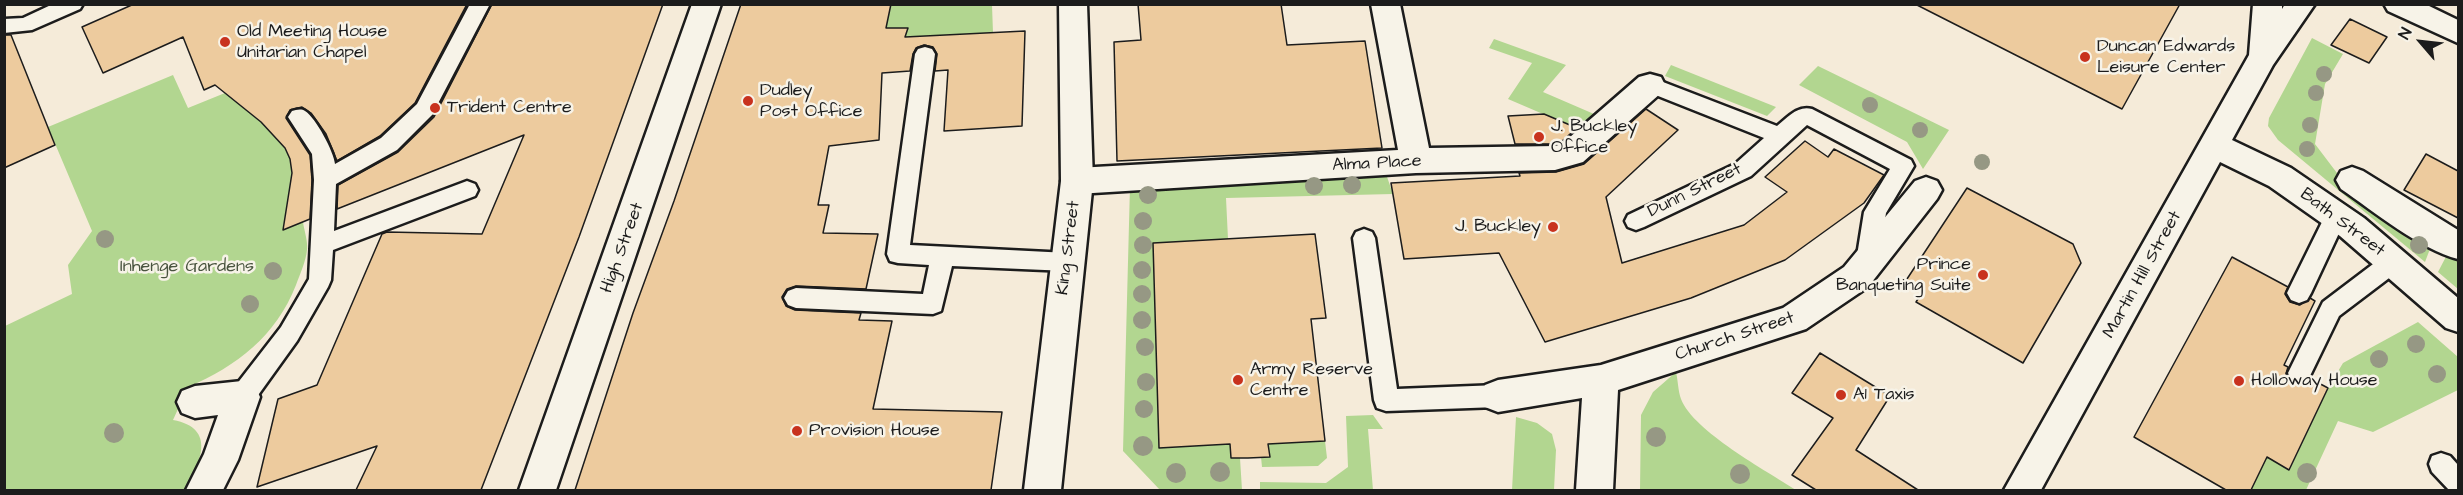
<!DOCTYPE html>
<style>
body{margin:0}
#map{position:relative;width:2463px;height:495px;overflow:hidden;background:#f5ebd9;font-family:"Architects Daughter",sans-serif}
canvas{display:block}
.frame{position:absolute;inset:0;border:6px solid #1c1c1c;pointer-events:none}
.north{position:absolute;left:2391px;top:12px;width:60px;height:60px;-webkit-text-stroke:4px #f7f3e8;paint-order:stroke;rotate:298deg;font-size:16px;font-weight:700;line-height:24px;text-align:center;color:#1c1c1c}
.north::after{content:'';display:block;margin:auto;width:21px;height:27px;background:#1c1c1c;clip-path:polygon(50% 0,100% 100%,50% 72%,0 100%)}
</style>
<div id="map">
<canvas width="2463" height="495"></canvas>
<div class="frame"></div>
<div class="north">N</div>
</div>
<script>
const ctx = document.querySelector('canvas').getContext('2d');
ctx.lineJoin = 'round';
function paint(path, color) {
  ctx.fillStyle = color;
  ctx.fill(path, 'evenodd');
}
function strokePath(path, color, width, dash) {
  ctx.strokeStyle = color;
  ctx.lineWidth = width;
  ctx.lineCap = dash ? 'butt' : 'round';
  ctx.setLineDash(dash || []);
  ctx.stroke(path);
}
function label(font, color, halo, rows, align = 'center') {
  ctx.font = font + ' "Architects Daughter",sans-serif';
  ctx.lineWidth = 5;
  ctx.setLineDash([]);
  ctx.textBaseline = 'middle';
  ctx.strokeStyle = halo;
  ctx.fillStyle = color;
  for (const [text, x, y, turn = 0] of rows) {
    ctx.save();
    ctx.translate(x, y);
    ctx.rotate((+turn || 0) * Math.PI / 180);
    ctx.textAlign = isNaN(turn) ? turn : align;
    if (halo) ctx.strokeText(text, 0, 0);
    ctx.fillText(text, 0, 0);
    ctx.restore();
  }
}
const green = new Path2D(`
 M891,5h101l1,28 -43,12h-47l4,-17h-21z
 M2312,38l31,16 -18,30 -10,60 25,33 93,64 -8,21 -147,-122 -10,-14 1,-8z
 M1494,39l72,26 -23,27 51,22 -16,15 -70,-30 24,-36 -43,-15z
 M1671,65l105,42 -9,9 -102,-40z
 M1818,66l131,64 -26,39 -16,-27 -108,-57z
 M173,75l15,33 37,-15c20,16 58,41 65,66 6,21 -3,49 -7,70l20,-7c1,8 5,19 4,28 -1,11 -7,24 -11,35 -20,51 -59,81 -108,102l-15,33c44,8 28,43 11,70h-179v-164l67,-32 -4,-29 24,-34 -44,-104z
 M1386,174l7,20 -167,4 2,41 -75,4 6,205 71,-4 1,14h9l2,32h-82l-37,-39 7,-265z
 M2450,249l8,5v35l-20,-17z
 M2418,322l40,35v33l-85,42 -35,-11 -32,69h-55l16,-33 23,12 38,-81 15,-25z
 M1676,372c2,8 2,19 5,27 12,32 86,72 115,91h-156l1,-75 12,-23z
 M1373,415l10,14h-15l5,61h-113v-8l66,1 22,-16 -2,-51z
 M1516,417l21,6 15,11 4,16 -2,40h-42z
 M1325,441l2,17 -9,8 -56,1 -1,-10 9,-1 -2,-12z`);
const building = new Path2D(`
 M134,4h333l-52,99 -35,33 -43,25 -11,-27 -15,-21 -9,-6 -12,3 -4,8 24,37 2,25 -2,39 -27,11 9,-57 -2,-14 -5,-11 -24,-26 -46,-37 -11,5 -21,-53 -80,36 -21,-46z
 M492,4h171l-84,233 -98,253h-125l21,-44 -120,41 21,-88 39,-14 65,-151 5,-2 95,2 42,-99 -187,74 1,-24 60,-33 36,-35z
 M741,4h150l-5,24h22l-3,9 120,-6 -3,95 -78,5 4,-61 -13,1 2,-17 -4,-7 -9,-2 -8,3 -3,6 -3,17 -28,2 -3,67 -50,6 -11,59h11l-6,28 55,1 -12,55 -70,-3 -9,3 -5,8 4,9 9,4 66,3 -2,7 33,1 -19,88 129,3 -11,78h-416l58,-177 41,-112z
 M1138,4h143l6,41 78,-4 17,107 -265,13 -3,-119 27,-2z
 M1915,4h265l-58,105z
 M2350,19l37,18 -18,26 -38,-18z
 M4,35h7l44,110 -51,23z
 M1646,109l32,21 -72,67 16,66 122,-38 43,-33 -22,-15 40,-36 23,16 6,-8 50,26 -20,28 -79,57 -94,38 -146,44 -46,-89 -95,6 -13,-76 129,-7 -1,-3 37,-1 28,-8z
 M1544,114l33,14 -16,14 -6,2h-40l-7,-28z
 M2426,154l32,17v47l-54,-28z
 M1967,188l106,56 8,19 -58,100 -107,-61 7,-11 -18,-9z
 M1315,234l11,84 -15,1 14,122 -57,3 2,13 -22,1h-17l-1,-14 -71,4 -6,-205z
 M2232,257l56,30 -3,7 5,8 10,3 10,-7 5,3 -31,64 4,2 -2,7 5,8 10,3 10,-6 17,9 -39,82 -22,-13 -16,33h-25l-92,-53z
 M1820,353l70,43 -34,54 62,40h-102l-24,-15 41,-57 -41,-25z`);
const service = new Path2D(`
 M53,4h30l-3,5 -48,21 -28,3v-14l19,-1z
 M470,4h20l-58,111 -35,35 -61,34 -2,47 133,-50 8,3 3,6 -3,6 -142,54 -2,30 -3,7 -31,54 -46,64 -9,3 -9,-3 -3,-8 3,-8 48,-62 28,-48 5,-99 -2,-26 -24,-37 4,-6c4,-1 9,-3 13,0 11,7 29,41 30,53l46,-26 36,-34z
 M925,47l7,2 3,5 -25,191 158,8 8,2 3,7 -3,7 -8,2 -116,-5 -11,45 -8,3 -137,-6 -8,-3 -4,-7 4,-7 8,-3 127,6 6,-29 -31,-2 -8,-2 -3,-7 28,-200 3,-5z
 M1650,77l127,49c11,-9 21,-21 35,-17l99,51 3,6 -28,47 -8,49 -3,7 -8,2 -8,-2 -3,-7 8,-50 26,-43 -83,-44 -56,51 -107,51 -8,3 -8,-3 -3,-6 3,-6 107,-51 29,-26 -121,-48 -3,-5 3,-5z
 M2336,207l8,3 3,6 -36,77 -4,7 -8,3 -8,-3 -4,-7 38,-77 3,-6z
 M1364,229l8,3 3,6 22,151 101,-4 9,3 3,8 -3,8 -9,3 -112,4 -9,-3 -3,-8 -21,-162 3,-6z
 M2393,253l8,2 3,7 -3,7 -62,47 -31,64 -8,3 -8,-3 -4,-7 35,-71 62,-47z
 M2441,453l9,3 8,9v25h-9l-17,-18 -3,-8 3,-8z`);
const minor = new Path2D(`
 M1371,4h29l29,144 126,-2 7,-2 77,-67 11,-3 11,3 4,8 -4,8 -78,69 -28,8 -139,3 -339,21 -11,-4 -5,-9 5,-9 11,-4 321,-18z
 M2253,4h29v5l3,-5h30l-42,61 -41,75 59,28 73,50 94,80v34l-12,-4 -106,-92 -71,-50 -49,-24 -179,328h-37l245,-435z
 M2384,4h41l33,16v23l-70,-32z
 M2352,167l11,4 95,59v29c-37,-9 -85,-48 -117,-70l-5,-9 5,-9z
 M1926,177l11,4 5,9 -5,9 -69,88 -62,42 -188,61 -5,100h-37l6,-92 -84,14 -13,-5 -5,-11 5,-11 13,-5 103,-15 182,-57 61,-41 71,-86z
 M242,381l13,5 5,11 -22,63 -15,30h-37l18,-36 14,-39 -23,3 -13,-5 -5,-11 5,-11 13,-5z`);
const tertiary = new Path2D(`
 M692,4h29l-165,486h-37z
 M1059,4h28l6,177 -32,309h-37l37,-309z`);
const trees = [
 [2324,74,8],
 [2316,93,8],
 [1870,105,8],
 [2310,125,8],
 [1920,130,8],
 [2307,149,8],
 [1982,162,8],
 [1352,185,9],
 [1314,186,9],
 [1148,195,9],
 [1143,221,9],
 [105,239,9],
 [1143,245,9],
 [2419,245,9],
 [1142,270,9],
 [273,271,9],
 [1142,294,9],
 [250,304,9],
 [1142,320,9],
 [2416,344,9],
 [1145,347,9],
 [2379,359,9],
 [2437,374,9],
 [1146,382,9],
 [1144,409,9],
 [114,433,10],
 [1656,437,10],
 [1143,446,10],
 [1220,472,10],
 [1176,473,10],
 [2307,473,10],
 [1740,474,10]
];
const markers = [
 [225,42,6,"#c8321e"],
 [2085,57,6,"#c8321e"],
 [748,101,6,"#c8321e"],
 [435,108,6,"#c8321e"],
 [1539,137,6,"#c8321e"],
 [1553,227,6,"#c8321e"],
 [1983,275,6,"#c8321e"],
 [1238,380,6,"#c8321e"],
 [2239,381,6,"#c8321e"],
 [1841,395,6,"#c8321e"],
 [797,431,6,"#c8321e"]
];
const poiNames = [
 ["Old Meeting House",237,32],
 ["Unitarian Chapel",237,53],
 ["Duncan Edwards",2097,47],
 ["Leisure Center",2097,68],
 ["Dudley",760,91],
 ["Post Office",760,112],
 ["Trident Centre",447,108],
 ["J. Buckley",1551,127],
 ["Office",1551,148],
 ["J. Buckley",1541,227,"right"],
 ["Prince",1971,265,"right"],
 ["Banqueting Suite",1971,286,"right"],
 ["Army Reserve",1250,370],
 ["Centre",1250,391],
 ["Holloway House",2251,381],
 ["A1 Taxis",1853,395],
 ["Provision House",809,431]
];
const streetNames = [
 ["Alma Place",1377,164,-3],
 ["Dunn Street",1695,191,-26],
 ["Bath Street",2342,223,37],
 ["High Street",623,248,-70],
 ["King Street",1069,248,-83],
 ["Martin Hill Street",2143,275,-61],
 ["Church Street",1735,337,-18]
];
const parkNames = [
 ["Inhenge Gardens",187,267]
];
paint(green, '#b2d690');
paint(building, '#edcb9e');
strokePath(building, '#1c1c1c', 1.5);
strokePath(service, '#1c1c1c', 5);
strokePath(minor, '#1c1c1c', 5);
strokePath(tertiary, '#1c1c1c', 5);
paint(service, '#f7f3e8');
paint(minor, '#f7f3e8');
paint(tertiary, '#f7f3e8');
ctx.fillStyle = '#969884';
for (const [x, y, r] of trees) {
  ctx.beginPath();
  ctx.arc(x, y, r, 0, 2 * Math.PI);
  ctx.fill();
}
for (const [x, y, r, color] of markers) {
  const dot = new Path2D();
  dot.arc(x, y, r, 0, 2 * Math.PI);
  ctx.fillStyle = color;
  ctx.fill(dot);
  strokePath(dot, '#f7f3e8', 2);
}
label('18px', '#1c1c1c', '#f7f3e8', poiNames, 'left');
label('18px', '#1c1c1c', '#f7f3e8', streetNames);
label('18px', '#49543f', '#f7f3e8', parkNames);
</script>
